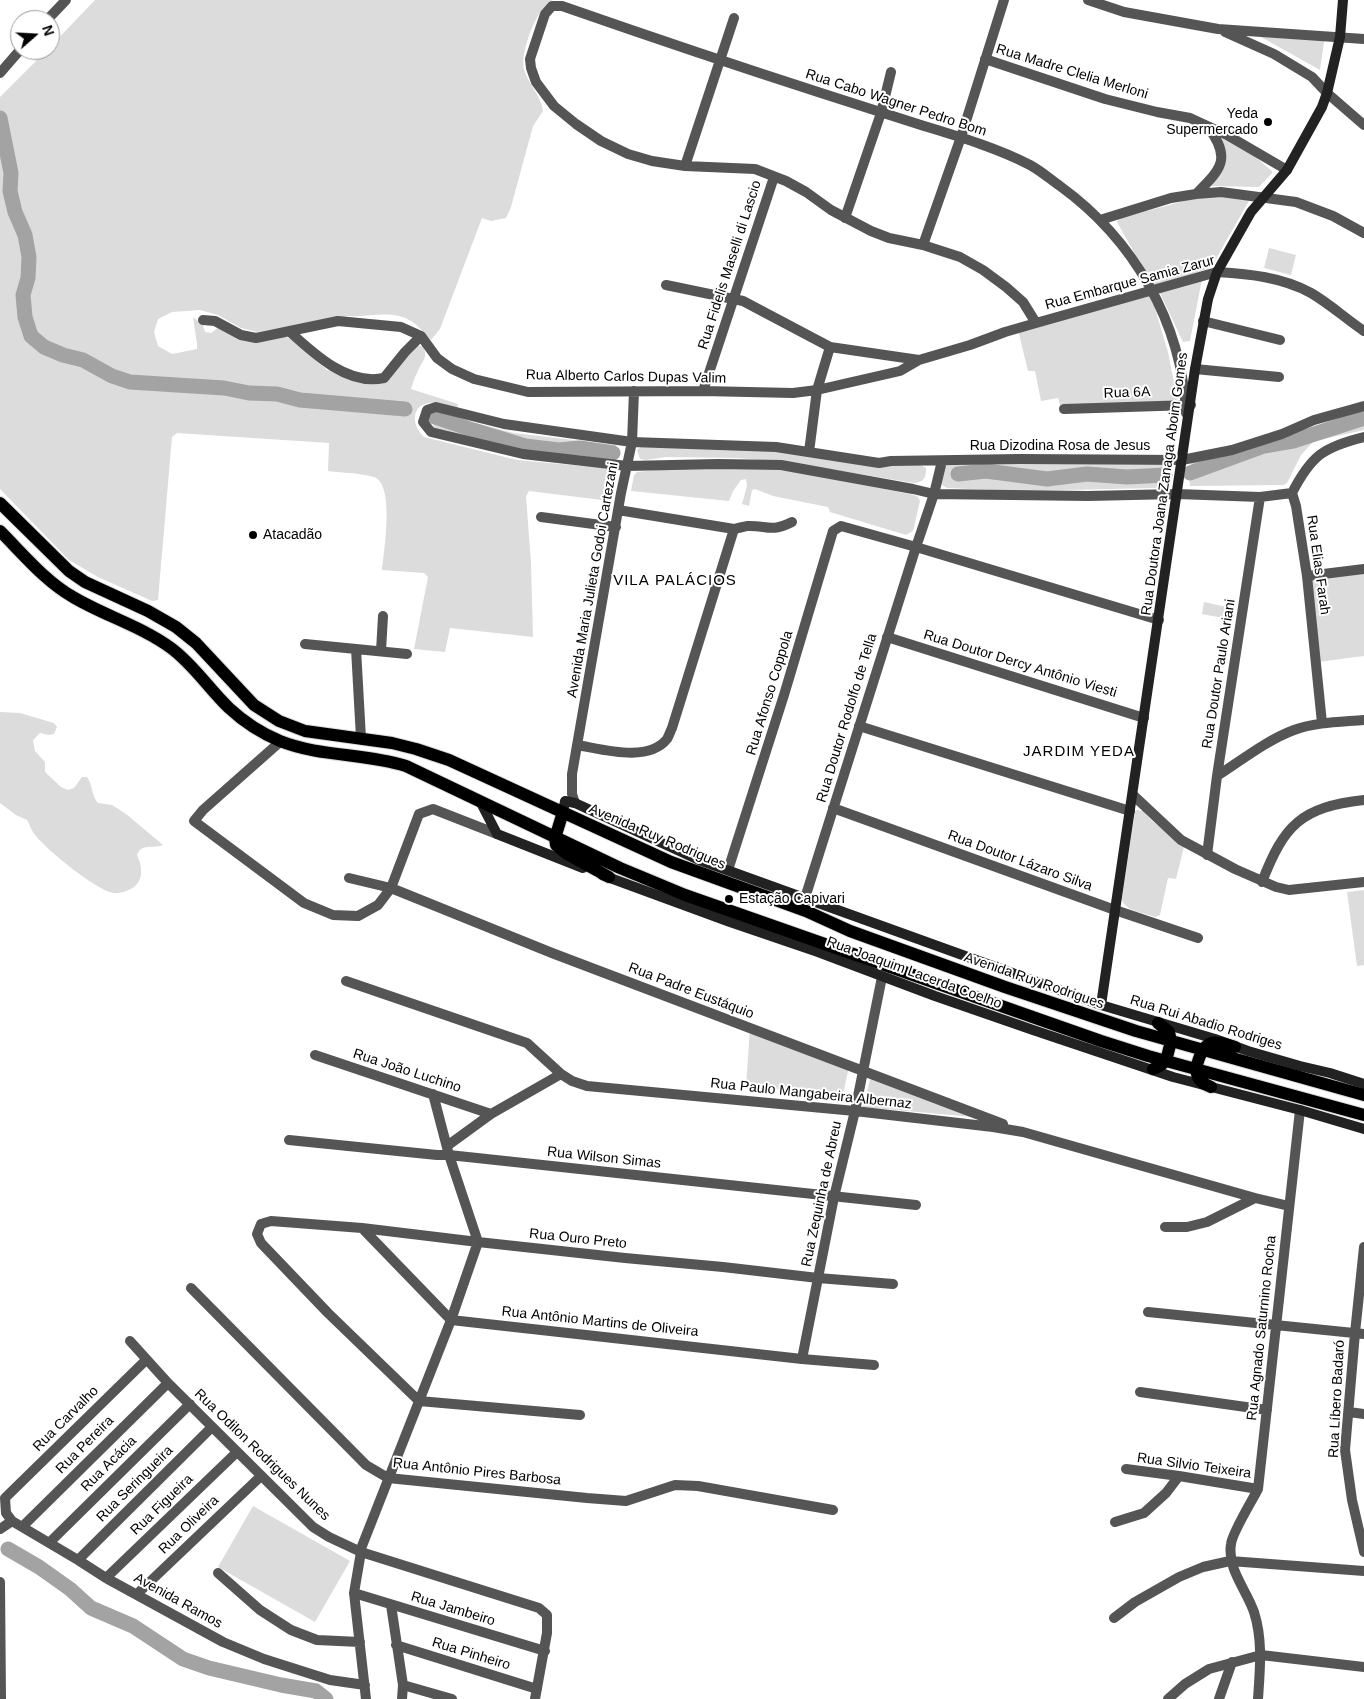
<!DOCTYPE html>
<meta charset="utf-8">
<style>
body{margin:0}
#map{position:relative;width:1364px;height:1699px;overflow:hidden;background:#fff;font-family:Arial,sans-serif}
canvas{display:block}
.north{position:absolute;left:10px;top:10px;width:50px;height:50px;box-sizing:border-box;background:#fff;border:1px solid #999;border-radius:50%;rotate:71deg;font-size:14px;font-weight:700;line-height:20px;text-align:center;color:#000}
.north::after{content:'';display:block;margin:auto;width:18px;height:22px;background:#000;clip-path:polygon(50% 0,100% 100%,50% 72%,0 100%)}
</style>
<div id="map">
<canvas width="1364" height="1699"></canvas>
<div class="north">N</div>
</div>
<script>
const ctx = document.querySelector('canvas').getContext('2d');
ctx.lineJoin = 'round';
function paint(path, color) {
  ctx.fillStyle = color;
  ctx.fill(path, 'evenodd');
}
function strokePath(path, color, width, dash) {
  ctx.strokeStyle = color;
  ctx.lineWidth = width;
  ctx.lineCap = dash ? 'butt' : 'round';
  ctx.setLineDash(dash || []);
  ctx.stroke(path);
}
function label(font, color, halo, rows, align = 'center') {
  ctx.font = font + ' Arial,sans-serif';
  ctx.lineWidth = 4;
  ctx.setLineDash([]);
  ctx.textBaseline = 'middle';
  ctx.strokeStyle = halo;
  ctx.fillStyle = color;
  for (const [text, x, y, turn = 0] of rows) {
    ctx.save();
    ctx.translate(x, y);
    ctx.rotate((+turn || 0) * Math.PI / 180);
    ctx.textAlign = isNaN(turn) ? turn : align;
    if (halo) ctx.strokeText(text, 0, 0);
    ctx.fillText(text, 0, 0);
    ctx.restore();
  }
}
const green = new Path2D(`
 M95,0h458c-16,6 -33,52 -29,69 4,15 17,26 19,42l-10,15 -22,81 -5,11 -15,3 -9,-3 -42,111 -9,11c-6,-6 -13,-15 -20,-19 -20,-12 -43,-3 -63,-5l-91,16 -16,-4 -23,-13 -18,-5 -28,2 -14,7 -4,13 4,14 14,8 25,-5v-5l-4,-27 10,8 2,7 6,1 8,-6 21,11 46,-1 3,1 38,32 31,12 14,2 42,-38h9c6,12 -2,16 -6,27 -3,5 -4,10 -6,16l47,15 -1,5c-9,-3 -18,-8 -28,-6 -19,3 -17,23 -5,34l93,23 87,8 6,3 4,7 -4,23 -81,-10 -3,5 5,67 2,74 -83,-9 -5,24 -31,-3 14,-72 -4,-4 -42,-3c2,-18 13,-86 -8,-93 -13,-4 -32,-4 -46,-6l1,-28 -152,-10 -5,4 -14,163 -6,1 -54,-24 -29,-17 -69,-71v-392l47,-47h3v-3z
 M1325,35l-5,35 -59,-33z
 M1219,133l33,21 21,18 -14,15 -48,-1 11,-16z
 M1243,194l7,5 -37,65 -6,5 -51,16 -6,-5 -32,-56 -1,-3 4,-3 78,-21z
 M1269,248l27,7 -5,20 -27,-7z
 M1202,279l-12,62 -7,1 -24,-51z
 M1150,292l18,60 11,56 -117,4 -4,-14 -17,3 -6,-30h-7l-10,-41z
 M1364,411v19l-50,11 -13,14 -14,28 -4,2 -93,1 -2,-17 4,-7 91,-25 72,-25z
 M441,414l73,19 102,12v13l-78,-7 -46,-8 -58,-14 -2,-8 3,-6z
 M642,445l107,4 171,15 6,4c0,9 -1,14 -12,15l-121,-20 -55,-5 -72,-1 -20,3 -6,-1 -3,-9z
 M951,463l214,2 4,5c-1,10 -3,14 -13,18l-138,3 -71,-3 -5,-3 -2,-5 6,-15z
 M666,469h106l32,4 110,22 4,2 2,4 -7,30 -7,4 -76,-23 -2,-5 -55,-11 -18,-7 -3,1 -3,16 -7,-2 5,-18 -1,-7 -5,1 -8,11 -4,10 -98,-10 3,-16 3,-3z
 M1364,571v85l-46,6 -10,-84z
 M1204,602l27,6 -2,11 -27,-5z
 M0,712l20,1 34,10 3,4 -3,7 -5,1 -9,-2 -7,7 2,11 10,11v10l16,15 7,3 6,-2 8,-11h5c6,8 4,18 11,26l14,2 14,9 37,31c-10,4 -22,-2 -26,10 4,8 7,21 0,29 -5,6 -16,10 -24,9 -17,-3 -66,-43 -77,-57 -4,-4 -6,-11 -9,-16l-11,-5 -16,-12z
 M1137,810l6,1c11,15 29,22 41,36l-8,32 -8,-1 -8,37 -5,2c-10,-4 -31,-6 -33,-18l13,-88z
 M1364,890v75l-7,1 -10,-74z
 M750,1026l100,36 -7,32 -97,-7z
 M870,1079l103,38 -110,-10z
 M253,1506l97,55 -35,61 -97,-55z`);
const river = new Path2D(`
 M0,118l11,55 -1,18 5,21 10,23 4,22 -1,21 -5,17 2,22 6,19 13,11 19,8 20,5 29,16 18,6 94,6 25,5 28,1 23,6 105,9
 M432,416l41,14 52,16 34,4 21,-2 33,5
 M1190,473l74,-27 29,-5 71,-23
 M958,474l28,-3 61,8 40,-5 40,3 38,-2
 M8,1549l31,18 31,22 21,19 42,18 50,33 26,9 72,17 35,6 10,8`);
const street = new Path2D(`
 M1088,0l36,12 94,17 146,10
 M47,20l19,-20
 M1225,32l49,22 38,23 15,16 37,32
 M985,59l120,40 52,13 33,6 37,17 60,35
 M0,73l20,-23
 M685,166l49,-148
 M1196,194c25,-25 36,-35 12,-67
 M845,218l36,-105 10,-41
 M1100,220l71,-22 25,-4 25,-2 75,10 37,14 31,17
 M923,245l38,-108 43,-137
 M666,285l77,16 87,46 89,13 51,-15 35,-13 31,-9 181,-51c32,2 65,5 94,21 19,11 35,26 53,38
 M203,320l12,1 26,14 15,3 82,-17 63,6 20,9 16,22 15,11 22,10 54,13 175,-1 90,2 24,-3 83,-19 19,-11
 M1203,321l77,19
 M1036,323l-13,-21 -17,-15 -23,-17 -23,-13 -37,-12 -34,-7 -18,-7 -40,-21 -25,-18 -20,-11 -31,-12 -70,-3 -33,-5 -24,-7 -27,-13 -25,-17 -22,-18 -18,-24 -5,-14 -1,-9 15,-45 7,-8h10c86,30 172,59 259,87 34,11 69,22 103,33 36,11 73,22 106,39 11,6 20,14 30,21 73,53 122,136 126,227
 M289,331c25,23 59,55 95,47l21,-26 16,-16
 M1195,369l84,8
 M703,391l71,-214
 M1064,409l127,-4
 M809,452l8,-62 13,-43
 M1292,493l-32,4 -83,-3 -89,2 -154,-2 -21,-5 -132,-24 -63,-1 -91,2 -104,-12 -92,-22 -8,-10 4,-12 9,-3 68,17 128,18 144,5 103,16 12,-2 128,-2 163,1 50,-10 50,-16 32,-14 50,-14
 M618,510l116,19c4,-1 9,-2 13,-3 20,-1 23,7 45,-4
 M541,517l75,10
 M1307,576l57,-7
 M887,637l257,81
 M305,644l102,10
 M356,649l5,89
 M381,651l2,-35
 M1322,723l-15,-147 -11,-70 -4,-13c19,-37 31,-46 72,-56
 M859,726l271,85
 M281,741l-78,69 -9,11 110,82 29,12 25,1 20,-11 13,-17 28,-74 14,-5 64,25
 M577,745c25,4 71,18 90,-6 2,-3 3,-7 5,-11l62,-199
 M1217,776c25,-16 50,-36 77,-46 22,-8 47,-8 70,-10
 M1133,795l48,45 54,29 41,18 13,3 75,-8
 M575,803l-3,-9v-20l49,-281 11,-51 2,-51
 M833,808l282,102 83,28
 M1207,855l10,-79 43,-279
 M728,870l56,-175 49,-164 8,-5 75,21 243,73
 M349,878l42,10 161,65 451,171
 M1262,882c22,-57 39,-75 102,-82
 M805,898l111,-351 18,-53 8,-33
 M346,981l181,62 34,31 11,7 15,5 268,25 138,16 30,5 232,66 34,8
 M315,1055l176,59
 M289,1140l148,15h12l467,50
 M447,1146l44,-32 70,-40
 M1165,1227h22l20,-5 48,-24
 M362,1228l89,92 351,39 72,6
 M1364,1247l-9,86 -10,117 7,50 12,52
 M191,1288l175,177 22,13 199,20 39,3 49,-16 23,1 135,24
 M1148,1312l216,22
 M130,1341l38,42 145,144 16,10 32,15 178,56 8,7v18l-12,66
 M802,1359l32,-162 21,-86 27,-134
 M146,1360l-141,138 1,15 6,8 66,39 28,18 117,64 41,17 66,21 35,5
 M1140,1392l127,18
 M1349,1412l15,2
 M580,1415l-161,-14 -91,-88 -67,-70 -4,-9 4,-10 10,-3 91,7 116,14 147,16 98,9 95,11 75,6
 M1126,1469l53,7 79,13
 M1115,1522l29,-9 22,-20 13,-17
 M22,1527l146,-144
 M0,1529l12,-8
 M49,1543l141,-139
 M78,1560l134,-133
 M218,1573l42,37 31,20 26,10 43,2
 M106,1578l131,-126
 M0,1582l1,117
 M354,1593l191,58
 M137,1594l124,-118
 M391,1605l12,80 -1,14
 M1114,1618l21,-16 44,-25 24,-10 27,-6 134,10
 M396,1645l141,44
 M403,1685l49,14
 M366,1699l-12,-106 8,-47 89,-226 27,-78 -29,-87 -16,-61
 M1168,1699l17,-15 24,-15 52,-14 103,12
 M1219,1699l13,-37
 M1258,1699c2,-30 5,-59 -4,-87 -8,-23 -27,-43 -23,-68 1,-11 21,-43 27,-55l42,-379`);
const secondary = new Path2D(`
 M480,801l17,33 86,34
 M563,812l2,-11 10,2 124,57 402,145 114,34 33,12 52,15 30,7 34,11
 M602,875l128,47 88,30 117,44 98,34 140,47 127,33 64,19
 M1101,1005l94,-636 13,-70 9,-27 34,-60 36,-42 35,-63 5,-14 13,-56 3,-37`);
const primary = new Path2D(`
 M0,503l69,68 16,11 63,29 28,16 20,16 58,62 25,16 26,10 87,12 24,6 33,11 222,102 135,49 44,20 155,56 131,44 228,64
 M0,531c23,23 45,50 73,66 32,19 68,29 98,51 23,17 38,41 58,60 15,14 32,25 51,33 40,16 85,12 126,25l214,102 65,27 416,146 47,15 216,59
 M563,812l-8,26 1,7 11,9 42,23
 M1153,1069l7,-3 6,-5 5,-20 -2,-9 -11,-9
 M1211,1087c-7,-3 -13,-6 -14,-13 -2,-9 5,-28 14,-31 8,-2 17,2 24,4`);
const markers = [
 [1268,122,5,"#000"],
 [253,535,5,"#000"],
 [729,899,5,"#000"]
];
const streetNames = [
 ["Rua Madre Clelia Merloni",1072,72,17],
 ["Rua Cabo Wagner Pedro Bom",896,103,18],
 ["Rua Fidelis Maselli di Lascio",730,265,-72],
 ["Rua Embarque Samia Zarur",1130,283,-15],
 ["Rua Alberto Carlos Dupas Valim",626,377,1],
 ["Rua 6A",1127,393,-2],
 ["Rua Dizodina Rosa de Jesus",1060,446],
 ["Rua Doutora Joana Zanaga Aboim Gomes",1165,484,-82],
 ["Rua Elias Farah",1318,565,82],
 ["Avenida Maria Julieta Godoi Cartezani",593,580,-80],
 ["Rua Doutor Dercy Antônio Viesti",1020,664,17],
 ["Rua Doutor Paulo Ariani",1219,674,-81],
 ["Rua Afonso Coppola",770,693,-73],
 ["Rua Doutor Rodolfo de Tella",847,718,-73],
 ["Avenida Ruy Rodrigues",657,837,23],
 ["Rua Doutor Lázaro Silva",1020,861,20],
 ["Rua Joaquim Lacerda Coelho",914,973,20],
 ["Avenida Ruy Rodrigues",1034,981,19],
 ["Rua Padre Eustáquio",691,991,21],
 ["Rua Rui Abadio Rodriges",1206,1023,17],
 ["Rua João Luchino",407,1071,18],
 ["Rua Paulo Mangabeira Albernaz",811,1094,6],
 ["Rua Wilson Simas",604,1158,6],
 ["Rua Zequinha de Abreu",822,1194,-78],
 ["Rua Ouro Preto",578,1239,6],
 ["Rua Antônio Martins de Oliveira",600,1322,6],
 ["Rua Agnado Saturnino Rocha",1262,1328,-84],
 ["Rua Líbero Badaró",1337,1399,-87],
 ["Rua Carvalho",66,1419,-45],
 ["Rua Pereira",85,1445,-45],
 ["Rua Odilon Rodrigues Nunes",262,1455,44],
 ["Rua Acácia",109,1464,-45],
 ["Rua Silvio Teixeira",1194,1466,8],
 ["Rua Antônio Pires Barbosa",477,1472,6],
 ["Rua Seringueira",135,1484,-45],
 ["Rua Figueira",162,1505,-44],
 ["Rua Oliveira",189,1525,-44],
 ["Avenida Ramos",178,1601,29],
 ["Rua Jambeiro",453,1609,17],
 ["Rua Pinheiro",471,1654,17]
];
const poiNames = [
 ["Yeda",1258,114,"right"],
 ["Supermercado",1258,130,"right"],
 ["Atacadão",263,535],
 ["Estação Capivari",739,899]
];
const neighbourhoodNames = [
 ["VILA PALÁCIOS",675,581],
 ["JARDIM YEDA",1079,752]
];
paint(green, '#dcdcdc');
strokePath(river, '#a3a3a3', 15);
strokePath(primary, '#dbdbdb', 14);
strokePath(street, '#555', 10);
strokePath(secondary, '#222', 10);
strokePath(primary, '#000', 12);
for (const [x, y, r, color] of markers) {
  const dot = new Path2D();
  dot.arc(x, y, r, 0, 2 * Math.PI);
  ctx.fillStyle = color;
  ctx.fill(dot);
  strokePath(dot, '#fff', 2);
}
label('14px', '#000', '#fff', streetNames);
label('14px', '#000', '#fff', poiNames, 'left');
ctx.letterSpacing = '1px';
label('15px', '#000', '#fff', neighbourhoodNames);
ctx.letterSpacing = '0px';
</script>
